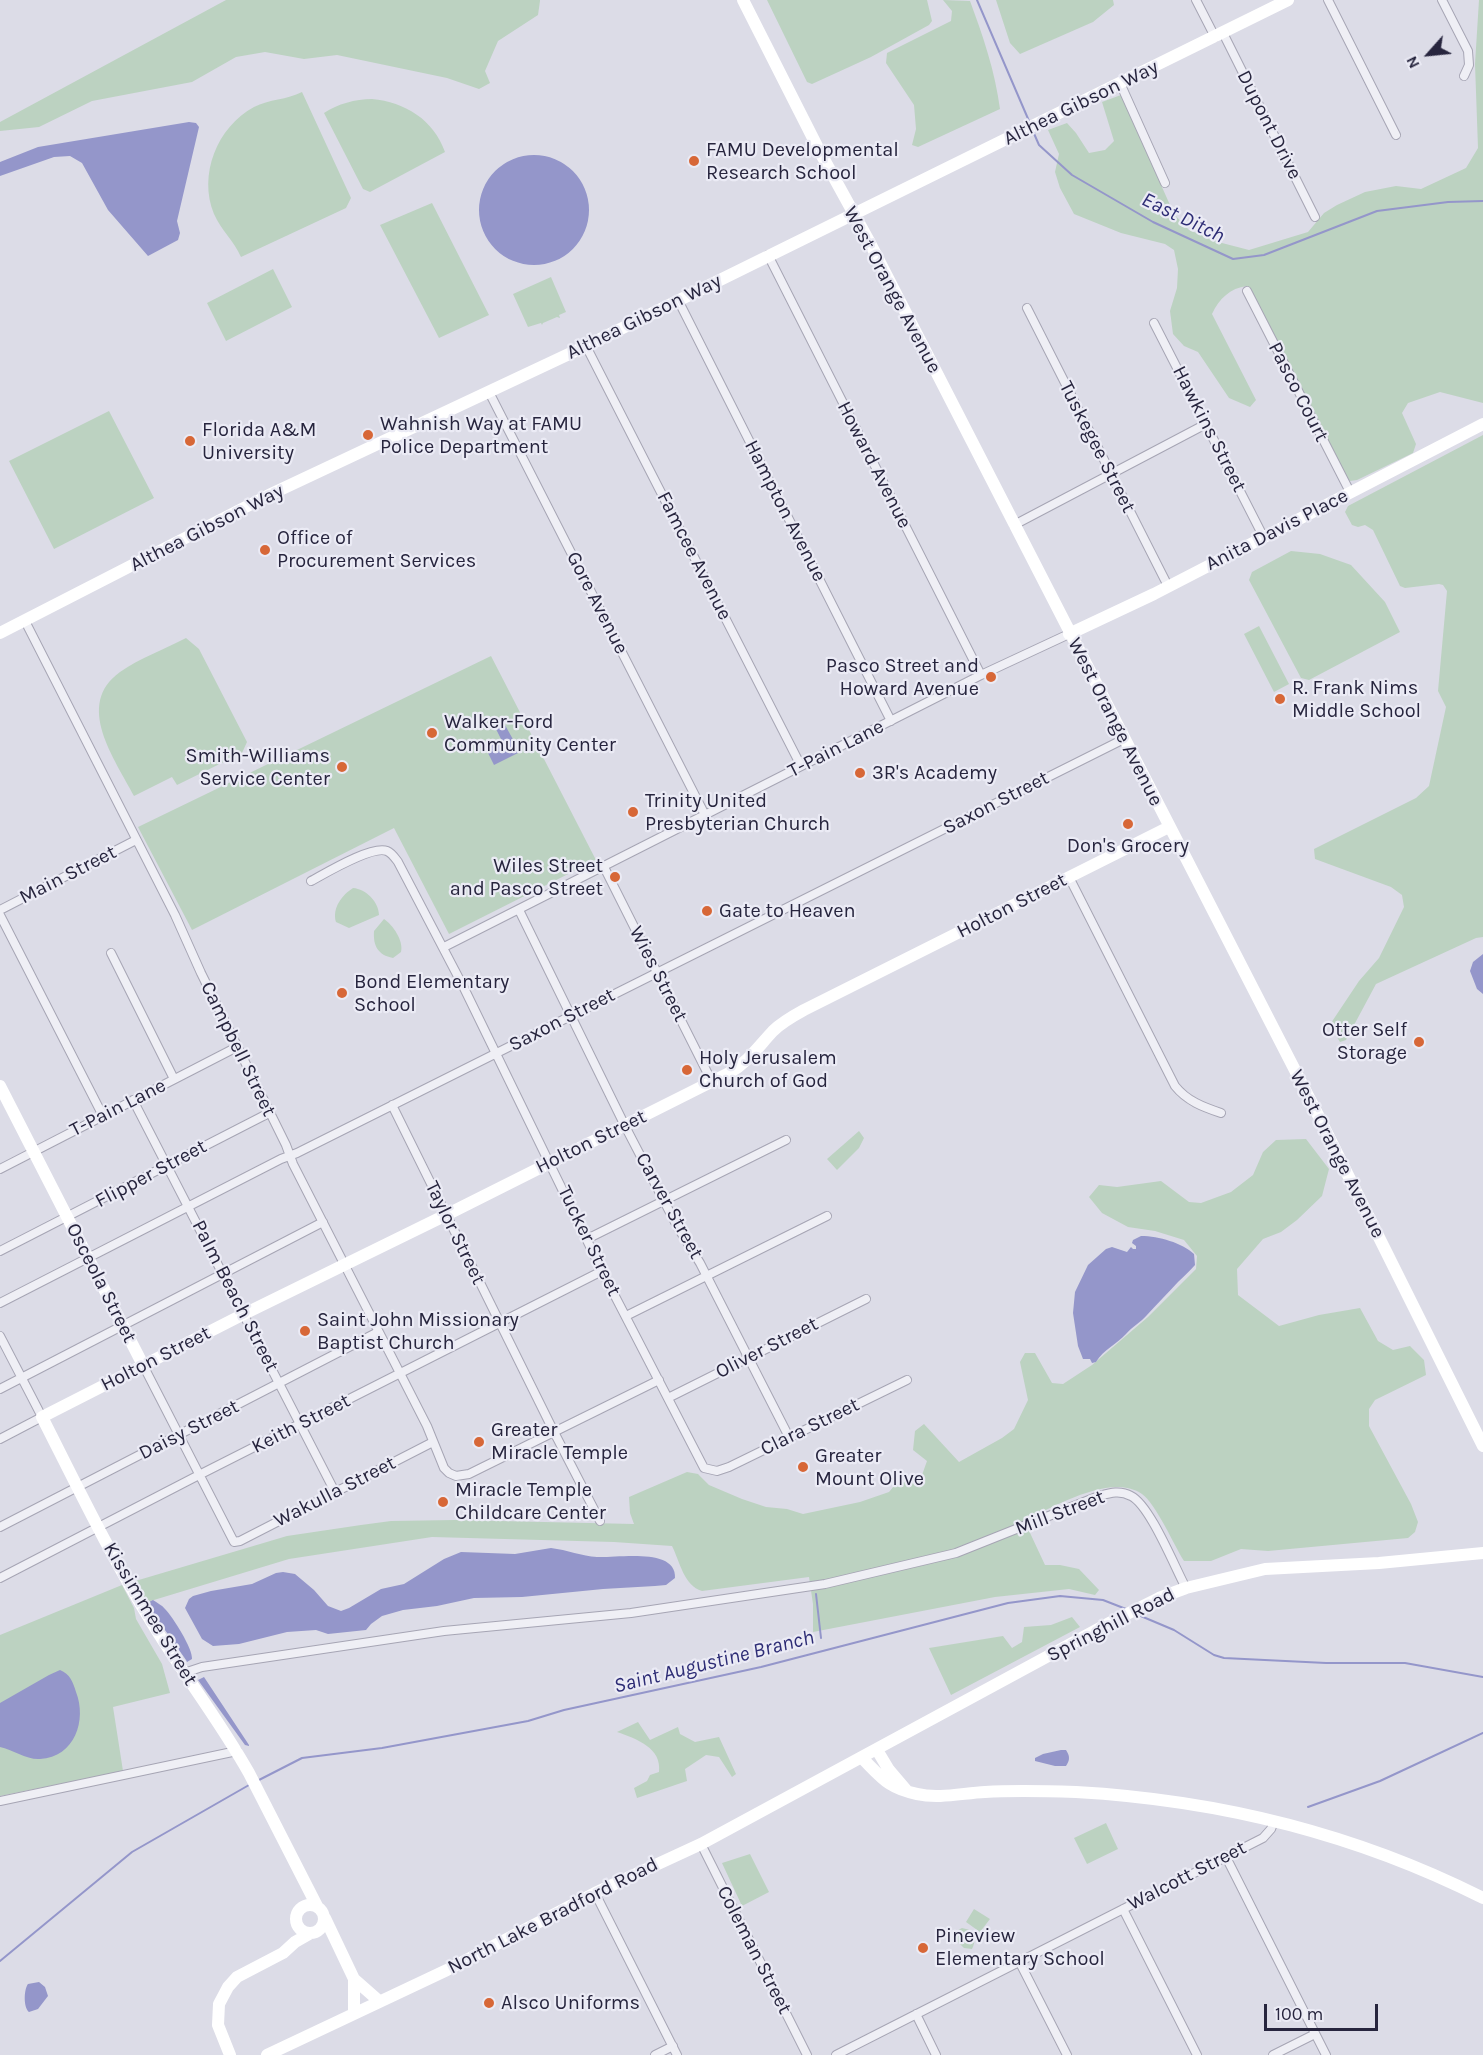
<!DOCTYPE html>
<style>
body{margin:0}
#map{position:relative;width:1483px;height:2055px;overflow:hidden;background:#dcdce7;font-family:Karla,sans-serif}
canvas{display:block}
.north{position:absolute;left:1399px;top:24px;width:60px;height:60px;-webkit-text-stroke:4px #ebebf5;paint-order:stroke;rotate:243deg;font-size:16px;font-weight:700;line-height:24px;text-align:center;color:#27253e}
.north::after{content:'';display:block;margin:auto;width:21px;height:27px;background:#27253e;clip-path:polygon(50% 0,100% 100%,50% 72%,0 100%)}
.scale{position:absolute;left:1264px;top:2004px;width:114px;height:27px;box-sizing:border-box;border:3px solid #27253e;border-top:0;padding-left:8px;font-size:18px;line-height:21px;white-space:nowrap;color:#27253e;-webkit-text-stroke:4px #ebebf5;paint-order:stroke}
</style>
<div id="map">
<canvas width="1483" height="2055"></canvas>
<div class="north">N</div>
<div class="scale">100 m</div>
</div>
<script>
const ctx = document.querySelector('canvas').getContext('2d');
ctx.lineJoin = 'round';
function paint(path, color) {
  ctx.fillStyle = color;
  ctx.fill(path, 'evenodd');
}
function strokePath(path, color, width, dash) {
  ctx.strokeStyle = color;
  ctx.lineWidth = width;
  ctx.lineCap = dash ? 'butt' : 'round';
  ctx.setLineDash(dash || []);
  ctx.stroke(path);
}
function label(font, color, halo, rows, align = 'center') {
  ctx.font = font + ' Karla,sans-serif';
  ctx.lineWidth = 4.5;
  ctx.setLineDash([]);
  ctx.textBaseline = 'middle';
  ctx.strokeStyle = halo;
  ctx.fillStyle = color;
  for (const [text, x, y, turn = 0] of rows) {
    ctx.save();
    ctx.translate(x, y);
    ctx.rotate((+turn || 0) * Math.PI / 180);
    ctx.textAlign = isNaN(turn) ? turn : align;
    if (halo) ctx.strokeText(text, 0, 0);
    ctx.fillText(text, 0, 0);
    ctx.restore();
  }
}
const green = new Path2D(`
 M226,0h314v1l-2,14 -40,26 -13,30 5,12 -11,6 -32,-11 -110,-23 -33,4 -39,-7 -29,5 -44,25 -100,19 -53,26 -39,4v-9z
 M767,0h160l5,21 -3,4 -58,32 -59,27 -5,-2z
 M943,0l27,1c13,35 25,70 30,108l-82,38 -6,-2 4,-16 -2,-24 -28,-42 1,-10 64,-32 1,-10z
 M996,0h117l1,5 -21,17 -73,32 -10,-11z
 M1479,0h4v403l-43,-11 -32,11 -6,10 14,31 -3,9 -56,27 -7,1 -4,-3 -99,-192c-17,2 -28,13 -35,28l44,86 -6,7 -21,-9 -31,-46 -14,-6 -11,-12 -3,-23 7,-23 1,-19 -4,-19 -9,-6 -44,-11 -47,-19 -14,-26 -5,-16 4,-18 -11,-24 19,-7 9,10 13,20 16,-3 9,-9 -12,-39 19,-7 53,119 15,16 33,13 27,7 59,-18 16,-19 13,-8 28,-13 31,-6 25,3 45,-21 12,-20 -3,-84z
 M302,92l49,106 -5,10 -105,49c-7,-16 -20,-27 -27,-43 -16,-39 3,-87 40,-107 15,-8 33,-7 48,-15z
 M372,99c33,3 62,21 73,53l-75,40 -7,-3 -39,-76c14,-9 31,-14 48,-14z
 M432,203l57,112 -50,23 -59,-113z
 M273,269l19,38 -66,34 -19,-38z
 M551,277l15,35 -7,3 1,3 -3,-1 -14,6 -1,2 -1,-2 -13,4 -15,-33z
 M109,411l45,87 -100,51 -45,-88z
 M1483,435v502l-7,1 -100,46 -30,56 -6,2 -10,-16 3,-6 26,-39 20,-23 25,-51 -2,-12 -11,-8 -76,-28 -1,-10 102,-51 13,-12 17,-79 -8,-16 9,-100 -4,-6 -4,-1 -34,4 -5,-2 -27,-56 -8,-5 -7,2 -6,-2 -7,-13 3,-6z
 M1291,551l29,3 31,11 34,37 15,30 -91,48 -8,-2 -52,-98 3,-8z
 M1259,626l30,58 -15,8 -30,-58z
 M186,638l13,11 48,93 -5,11 -65,32 -5,-8 -38,19c-19,-37 -60,-91 -14,-124 20,-14 45,-23 66,-34z
 M491,656l106,206 -7,1 -141,71 -55,-106 -202,102 -54,-103z
 M353,888c13,1 26,14 26,27l-30,13 -13,-6c-4,-14 6,-27 17,-34z
 M384,919c9,6 20,22 17,33l-8,6c-15,-3 -20,-12 -19,-27z
 M859,1131l5,7 -5,10 -22,22 -10,-11z
 M1306,1139l23,30 -7,27 -25,24 -16,12 -18,7 -26,30 1,26 41,31 40,-11 41,-7 18,33 15,9 17,-4 14,14 2,15 -51,25 -6,9v17l42,78 7,18 -3,10 -7,6 -140,13 -27,-2 -30,12h-27c-10,-16 -28,-57 -42,-67 -31,-22 -87,13 -118,26l21,45h15l19,4 20,21 -4,5 -26,-6 -74,8 -182,35v-28l-4,-27 -107,14c-18,-5 -22,-29 -30,-45l-58,-4 -182,-5 -143,22 -145,44 -12,-21 155,-46 74,-11 30,-4 64,-1 179,4 -4,-11 -1,-16 58,-25 11,2 11,11 33,14 24,8 21,2 16,5 57,-12 29,-10 5,-6 28,-11 5,-14 -14,-11 2,-19 9,-7 35,38 43,-24 12,-9 14,-29 -8,-38 5,-9h10l17,30 11,1 29,-19 56,-48 48,-48 1,-13 -13,-16 -29,-9 -27,-4 -26,-14 -13,-16 10,-12 18,2 44,-6 28,21 12,1 30,-11 22,-17 10,-23 13,-12z
 M122,1585l12,23 2,11 26,45 8,29 -57,14 10,64 -123,25v-161z
 M1072,1617l8,10 -129,68 -22,-47 74,-12 9,12 10,-6 2,-15 27,-2z
 M638,1722l12,18 28,-13 2,7 15,8 24,-5 17,37 -4,3 -13,-20 -13,-2 -21,14 2,12 -50,17 -3,-10 13,-7 3,-6 9,-3c3,-24 -22,-33 -42,-40z
 M1106,1823l12,26 -31,15 -13,-26z
 M750,1854l19,38 -27,14 -20,-43z
 M974,1909l16,10 -10,13 -14,-10z
 M962,1928l8,2c7,5 5,12 2,19l-8,-1 -9,-9 1,-8z`);
const water = new Path2D(`
 M189,122l7,1 3,4 -22,94 3,12 -2,7 -30,16 -40,-46 -26,-47 -12,-7 -16,1 -54,19v-14l38,-15z
 M479 210a55 55 0 1 1 110 0a55 55 0 1 1-110 0Z
 M505,725l15,27 -26,13 -9,-18 16,-8 -5,-10z
 M1483,954v40l-6,-5 -7,-18 3,-9z
 M1141,1236c18,0 41,7 53,18l1,11c-5,6 -11,11 -17,17 -10,11 -21,22 -31,33 -6,7 -15,12 -21,19 -8,9 -23,16 -30,28l-4,1 -2,-4h-7l-5,-13 -5,-33 2,-21 13,-27 18,-16 6,-2 15,5 4,-5 2,2h3v-3l-4,-3 1,-3z
 M551,1548c16,2 31,8 46,9 20,1 80,-10 78,21l-9,7 -11,1 -52,3 -81,8 -48,1 -37,8 -34,4 -21,6 -11,8 -5,6 -38,4 -12,-4 -29,2 -48,12 -26,2 -11,-7 -17,-31 4,-9 4,-3 18,-5 41,-7 24,-11 7,-1 12,2 19,16 14,16 13,5 8,-3 32,-19 23,-5 40,-25 17,-7 54,2z
 M153,1600c4,3 9,5 12,9 8,8 28,40 27,50l-5,3 -1,-2 -35,-50 -4,-7z
 M60,1670c10,4 13,12 16,22 11,28 -1,65 -36,67 -13,1 -27,-9 -40,-12v-44l49,-28z
 M204,1677l45,68v1l-4,-1 -47,-65z
 M1061,1750h5c4,6 4,10 0,16h-11l-20,-5v-3l8,-4z
 M39,1982l6,5 3,9 -10,13 -9,3c-6,-5 -5,-23 -1,-28z`);
const stream = new Path2D(`
 M977,0l52,121
 M1032,129l7,16 33,30 81,47 80,37 31,-4 113,-44 71,-9 35,-1
 M816,1594l5,44
 M1136,1614l38,16 40,25 10,3 102,5h79l78,14
 M257,1781l45,-23 80,-10 146,-27 36,-11 197,-43 247,-64 52,-7 43,4 23,9
 M1308,1807l72,-26 103,-48
 M0,1961l132,-109 117,-67`);
const street = new Path2D(`
 M1196,0l19,37
 M1328,0l68,135
 M1442,0l26,51 1,14 -5,11
 M1223,33l92,184
 M1120,83l45,100
 M768,255l213,420
 M1247,291l103,201
 M678,300l213,421
 M1027,308l141,278
 M1154,323l109,213
 M586,346l215,420
 M489,392l216,423
 M1014,525l192,-101
 M25,621l150,294 26,58 85,172 7,19 134,262 17,42 5,5 7,3 13,-2 190,-94
 M604,867l108,215
 M1069,877l106,209c12,15 28,21 46,27
 M311,881c15,-8 61,-36 76,-30 5,2 8,7 11,11l66,126 138,283 102,197 13,3 12,-4 178,-87
 M0,910l136,-70
 M519,910l106,216 52,100 23,37 89,174
 M0,915l103,201
 M444,947l537,-272 88,-41
 M111,953l63,126
 M133,1100l202,392
 M392,1105l162,327 46,89
 M0,1169l237,-122
 M587,1239l199,-99
 M0,1251l269,-138
 M0,1303l281,-144 16,-6 827,-414
 M626,1316l201,-100
 M0,1336l42,81 -42,22
 M143,1365l91,177 6,-1 193,-99
 M0,1389l323,-167
 M668,1398l198,-99
 M0,1527l378,-195
 M0,1578l199,-103 403,-204
 M184,1673l18,-6 242,-36 187,-18 194,-29 131,-31 143,-57c11,-3 21,-6 32,0 19,9 44,72 55,92
 M0,1801l237,-50
 M701,1844l106,211
 M1226,1857l100,198
 M595,1893l82,162
 M1123,1909l74,146
 M1019,1961l48,94
 M916,2014l20,41
 M655,2055l18,-9
 M836,2055l427,-217 8,-9 3,-8
 M1273,2055l42,-21`);
const secondary = new Path2D(`
 M743,0l77,152 50,91 448,872 165,331
 M0,633l269,-138 317,-149 702,-346
 M1069,634l85,-40 329,-170
 M0,1086l143,279
 M877,1750l12,20 17,20
 M862,1758c20,20 26,30 55,36 22,5 46,-1 68,-2 31,-2 61,-1 91,0 142,8 280,42 407,106
 M296 1919a14 14 0 1 1 28 0a14 14 0 1 1-28 0Z
 M317,1906l-68,-133c-29,-52 -66,-99 -97,-150 -41,-66 -75,-137 -110,-206l202,-103 202,-99 283,-142c19,-11 29,-26 44,-42 9,-9 20,-15 31,-21l365,-183
 M325,1918l29,61 25,22
 M354,2013v-34
 M230,2055l-12,-30 1,-21 9,-17 9,-10 46,-24 12,-11 14,-8
 M267,2055l180,-85 148,-77 106,-49 410,-222 48,-24 27,-10 79,-19 114,-6 104,-10`);
const markers = [
 [694,161,6,"#d76737"],
 [368,435,6,"#d76737"],
 [190,441,6,"#d76737"],
 [265,550,6,"#d76737"],
 [991,677,6,"#d76737"],
 [1280,699,6,"#d76737"],
 [432,733,6,"#d76737"],
 [342,767,6,"#d76737"],
 [860,773,6,"#d76737"],
 [633,812,6,"#d76737"],
 [1128,824,6,"#d76737"],
 [615,877,6,"#d76737"],
 [707,911,6,"#d76737"],
 [342,993,6,"#d76737"],
 [1419,1042,6,"#d76737"],
 [687,1070,6,"#d76737"],
 [305,1331,6,"#d76737"],
 [479,1442,6,"#d76737"],
 [803,1467,6,"#d76737"],
 [443,1502,6,"#d76737"],
 [923,1948,6,"#d76737"],
 [489,2003,6,"#d76737"]
];
const streetNames = [
 ["Althea Gibson Way",1081,103,-26],
 ["Dupont Drive",1269,125,63],
 ["West Orange Avenue",892,290,62],
 ["Althea Gibson Way",644,317,-26],
 ["Pasco Court",1298,392,63],
 ["Hawkins Street",1209,429,63],
 ["Tuskegee Street",1097,447,63],
 ["Howard Avenue",874,465,63],
 ["Hampton Avenue",785,511,63],
 ["Althea Gibson Way",207,528,-27],
 ["Anita Davis Place",1277,530,-27],
 ["Famcee Avenue",694,556,63],
 ["Gore Avenue",597,603,63],
 ["West Orange Avenue",1115,722,63],
 ["T-Pain Lane",836,749,-27],
 ["Saxon Street",996,803,-27],
 ["Main Street",68,875,-27],
 ["Holton Street",1012,906,-27],
 ["Wies Street",658,974,63],
 ["Saxon Street",562,1020,-27],
 ["Campbell Street",238,1049,64],
 ["T-Pain Lane",118,1108,-27],
 ["Holton Street",591,1142,-26],
 ["West Orange Avenue",1337,1154,63],
 ["Flipper Street",151,1174,-28],
 ["Carver Street",669,1206,61],
 ["Taylor Street",455,1233,64],
 ["Tucker Street",589,1241,64],
 ["Osceola Street",101,1283,63],
 ["Palm Beach Street",235,1296,63],
 ["Oliver Street",767,1348,-27],
 ["Holton Street",156,1359,-27],
 ["Keith Street",301,1424,-27],
 ["Clara Street",810,1427,-26],
 ["Daisy Street",189,1430,-27],
 ["Wakulla Street",335,1492,-27],
 ["Mill Street",1060,1513,-21],
 ["Kissimmee Street",150,1614,59],
 ["Springhill Road",1111,1625,-27],
 ["Walcott Street",1187,1876,-27],
 ["North Lake Bradford Road",553,1916,-27],
 ["Coleman Street",754,1950,63]
];
const poiNames = [
 ["FAMU Developmental",706,150],
 ["Research School",706,173],
 ["Wahnish Way at FAMU",380,424],
 ["Police Department",380,447],
 ["Florida A&M",202,430],
 ["University",202,453],
 ["Office of",277,538],
 ["Procurement Services",277,561],
 ["Pasco Street and",979,666,"right"],
 ["Howard Avenue",979,689,"right"],
 ["R. Frank Nims",1292,688],
 ["Middle School",1292,711],
 ["Walker-Ford",444,722],
 ["Community Center",444,745],
 ["Smith-Williams",330,756,"right"],
 ["Service Center",330,779,"right"],
 ["3R's Academy",872,773],
 ["Trinity United",645,801],
 ["Presbyterian Church",645,824],
 ["Don's Grocery",1128,846,"center"],
 ["Wiles Street",603,866,"right"],
 ["and Pasco Street",603,889,"right"],
 ["Gate to Heaven",719,911],
 ["Bond Elementary",354,982],
 ["School",354,1005],
 ["Otter Self",1407,1030,"right"],
 ["Storage",1407,1053,"right"],
 ["Holy Jerusalem",699,1058],
 ["Church of God",699,1081],
 ["Saint John Missionary",317,1320],
 ["Baptist Church",317,1343],
 ["Greater",491,1430],
 ["Miracle Temple",491,1453],
 ["Greater",815,1456],
 ["Mount Olive",815,1479],
 ["Miracle Temple",455,1490],
 ["Childcare Center",455,1513],
 ["Pineview",935,1936],
 ["Elementary School",935,1959],
 ["Alsco Uniforms",501,2003]
];
const waterNames = [
 ["East Ditch",1183,218,26],
 ["Saint Augustine Branch",714,1662,-14]
];
paint(green, '#bcd2c1');
paint(water, '#9496ca');
strokePath(stream, '#9496ca', 2);
strokePath(street, '#a6a5b4', 10);
strokePath(street, '#efeff5', 8);
strokePath(secondary, '#fff', 12);
for (const [x, y, r, color] of markers) {
  const dot = new Path2D();
  dot.arc(x, y, r, 0, 2 * Math.PI);
  ctx.fillStyle = color;
  ctx.fill(dot);
  strokePath(dot, '#ebebf5', 2);
}
label('20px', '#27253e', '#ebebf5', streetNames);
label('20px', '#27253e', '#ebebf5', poiNames, 'left');
label('italic 21px', '#2d2c75', '#ebebf5', waterNames);
</script>
